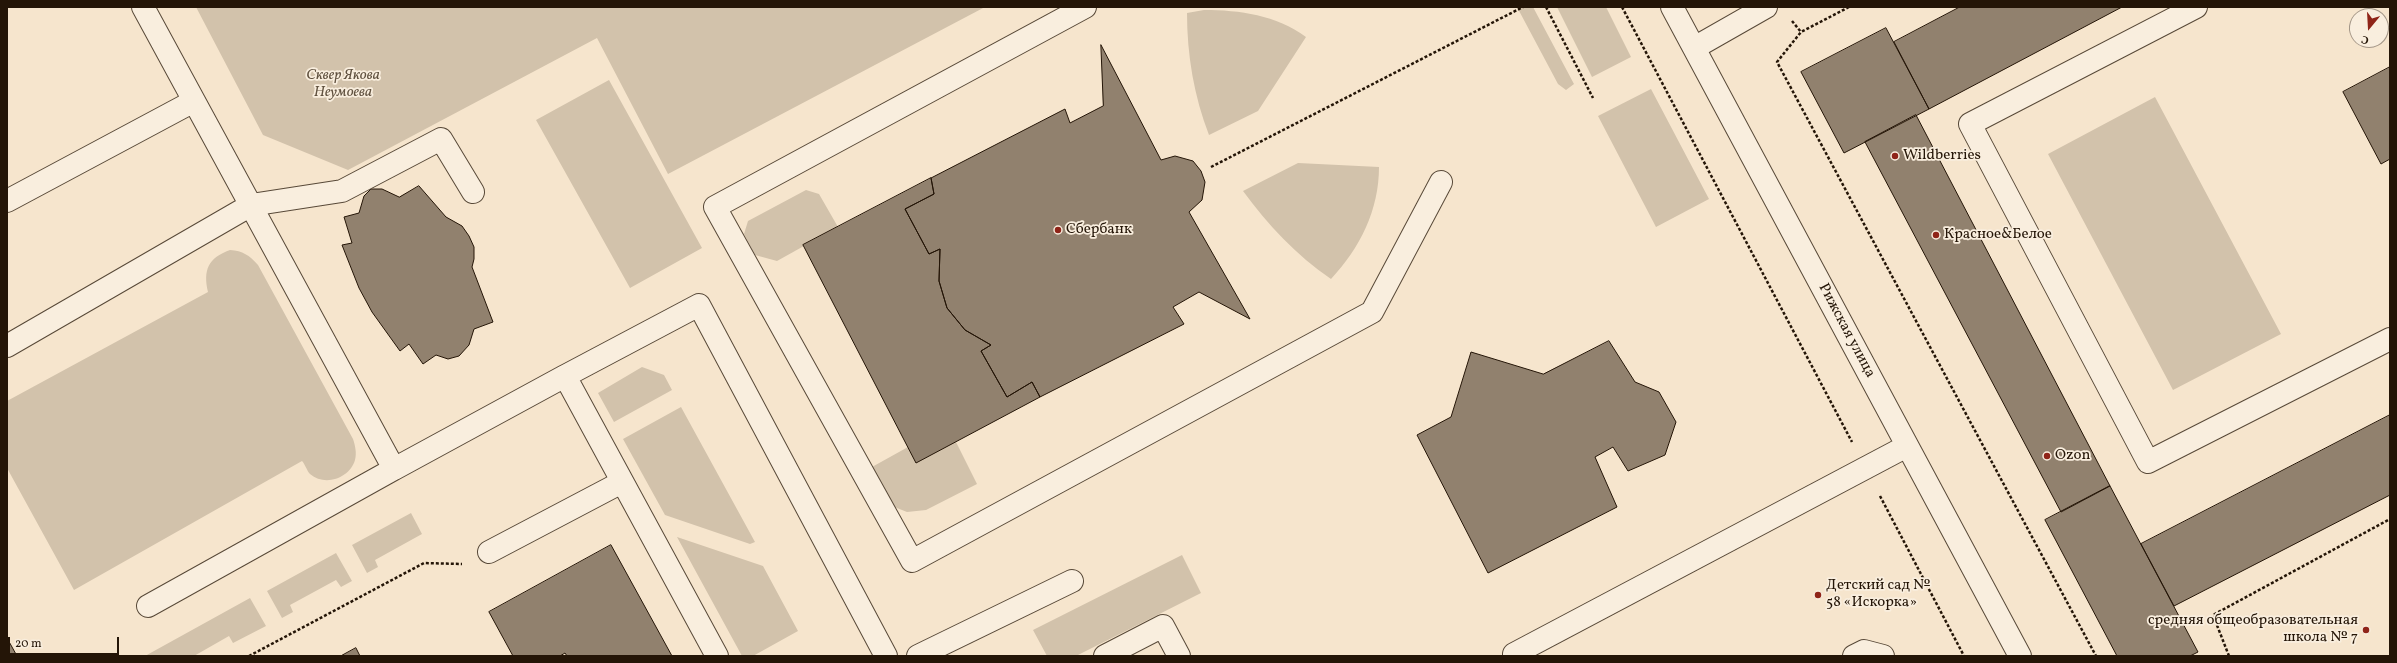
<!DOCTYPE html>
<meta charset="utf-8">
<style>
body{margin:0}
#map{position:relative;width:2397px;height:663px;overflow:hidden;background:#f6e5cd;font-family:Vollkorn,serif}
canvas{display:block}
.frame{position:absolute;inset:0;border:8px solid #241507;pointer-events:none}
.north{position:absolute;left:2349px;top:8px;width:40px;height:40px;box-sizing:border-box;background:#f9eede;border:1px solid #a49788;border-radius:50%;rotate:198deg;font-size:11px;font-weight:700;line-height:16px;text-align:center;color:#241507}
.north::after{content:'';display:block;margin:auto;width:14px;height:18px;background:#8f2418;clip-path:polygon(50% 0,100% 100%,50% 72%,0 100%)}
.scale{position:absolute;left:8px;top:637px;width:111px;height:18px;box-sizing:border-box;border:2px solid #241507;border-top:0;padding-left:5px;font-size:12px;line-height:14px;white-space:nowrap;color:#241507;-webkit-text-stroke:3px #f9eede;paint-order:stroke}
</style>
<div id="map">
<canvas width="2397" height="663"></canvas>
<div class="frame"></div>
<div class="north">С</div>
<div class="scale">20 m</div>
</div>
<script>
const ctx = document.querySelector('canvas').getContext('2d');
ctx.lineJoin = 'round';
function paint(path, color) {
  ctx.fillStyle = color;
  ctx.fill(path, 'evenodd');
}
function strokePath(path, color, width, dash) {
  ctx.strokeStyle = color;
  ctx.lineWidth = width;
  ctx.lineCap = dash ? 'butt' : 'round';
  ctx.setLineDash(dash || []);
  ctx.stroke(path);
}
function label(font, color, halo, rows, align = 'center') {
  ctx.font = font + ' Vollkorn,serif';
  ctx.lineWidth = 3.5;
  ctx.setLineDash([]);
  ctx.textBaseline = 'middle';
  ctx.strokeStyle = halo;
  ctx.fillStyle = color;
  for (const [text, x, y, turn = 0] of rows) {
    ctx.save();
    ctx.translate(x, y);
    ctx.rotate((+turn || 0) * Math.PI / 180);
    ctx.textAlign = isNaN(turn) ? turn : align;
    if (halo) ctx.strokeText(text, 0, 0);
    ctx.fillText(text, 0, 0);
    ctx.restore();
  }
}
const green = new Path2D(`
 M196,7h789l-317,167 -71,-136 -249,132 -85,-35z
 M1517,7h16l41,77 -8,6 -8,-6z
 M1557,7h49l25,50 -39,20z
 M1204,10c36,0 72,5 102,27l-48,74 -49,24c-15,-39 -22,-80 -22,-122z
 M609,80l93,168 -72,40 -94,-168z
 M1651,89l58,110 -53,28 -58,-111z
 M2155,97l126,237 -108,56 -125,-236z
 M1298,163l81,4c0,43 -19,81 -48,112 -35,-24 -63,-54 -88,-88z
 M806,190l13,4 19,33 -61,34 -22,-6 -11,-21 4,-13z
 M230,250c13,1 19,5 28,15l95,174c2,6 4,14 2,21 -5,18 -30,27 -45,14 -3,-3 -5,-10 -8,-13l-228,129 -67,-122v-67l201,-109c-5,-22 0,-34 22,-42z
 M642,367l22,8 8,15 -58,32 -16,-29z
 M681,407l74,135 -5,2 -85,-29 -42,-76z
 M956,442l21,42 -51,26 -19,2 -15,-6 -20,-39 36,-20z
 M411,513l11,21 -47,26 3,7 -11,6 -15,-28z
 M677,537l86,29 35,65 -45,25h-11z
 M336,553l16,28 -11,6 -5,-7 -46,25 3,7 -11,6 -15,-27z
 M1182,555l19,38 -125,63h-29l-14,-26z
 M250,598l16,28 -33,17 -4,-7 -35,20h-49z`);
const building = new Path2D(`
 M1960,7h162l-193,102 -35,-67z
 M1886,28l43,81 -85,44 -43,-81z
 M1101,45l60,115 14,-4 18,5 8,10 4,11 -3,18 -13,12 61,107 -51,-27 -26,15 11,17 -144,73 -8,-15 -25,15 -26,-46 10,-6 -26,-15 -18,-22 -8,-27 1,-32 -11,5 -24,-45 29,-15 -3,-16 134,-69 5,14 33,-17z
 M2390,67v92l-9,5 -38,-72z
 M1916,115l194,371 -49,26 -196,-370z
 M931,178l3,16 -29,15 24,45 11,-5 -1,32 8,27 18,22 26,15 -10,6 26,46 25,-15 8,15 -124,66 -113,-218z
 M419,186l27,31 16,9 7,10 5,11v12l-2,8 21,55 -19,7 -5,16 -10,11 -11,3 -12,-4 -13,9 -14,-20 -9,7 -28,-39 -13,-24 -17,-43 10,-2 -8,-26 15,-4 5,-17 7,-7h11l17,8z
 M1609,341l26,41 24,10 17,30 -11,33 -37,16 -15,-24 -18,10 22,50 -129,66 -71,-138 34,-18 20,-65 72,22z
 M2390,415v80l-216,111 -33,-62z
 M2110,486l88,166 -8,4h-73l-72,-136z
 M611,545l61,111h-105l-2,-3 -5,3h-47l-24,-44z
 M7,638l10,18h-10z
 M356,648l4,8h-19z`);
const path = new Path2D(`
 M1546,7l47,91
 M1622,7l230,435
 M1849,7l-48,25 -24,30 319,594
 M1792,21l9,11
 M1211,167l312,-160
 M1880,496l84,160
 M249,656l175,-93 38,1
 M2229,656l-16,-41 177,-96`);
const minor = new Path2D(`
 M143,7l251,462 171,-93 152,280
 M1085,7l-370,200 197,354 460,-249 69,-130
 M1672,7l348,649
 M2196,7l-226,117 178,338 242,-123
 M1694,48l72,-41
 M7,201l187,-100
 M7,346l244,-141 91,-14 99,-52 32,53
 M565,376l134,-71 187,351
 M489,552l133,-70
 M148,606l246,-137
 M1514,654l393,-208
 M918,656l154,-75
 M1105,656l58,-30 16,30
 M1854,656l10,-5 19,5`);
const markers = [
 [1895,156,4,"#8f2418"],
 [1058,230,4,"#8f2418"],
 [1936,235,4,"#8f2418"],
 [2047,456,4,"#8f2418"],
 [1818,595,4,"#8f2418"],
 [2366,630,4,"#8f2418"]
];
const parkNames = [
 ["Сквер Якова",343,76],
 ["Неумоева",343,93]
];
const poiNames = [
 ["Wildberries",1903,156],
 ["Сбербанк",1066,230],
 ["Красное&Белое",1944,235],
 ["Ozon",2055,456],
 ["Детский сад №",1826,586],
 ["58 «Искорка»",1826,603],
 ["средняя общеобразовательная",2358,621,"right"],
 ["школа № 7",2358,638,"right"]
];
const streetNames = [
 ["Рижская улица",1846,331,62]
];
paint(green, '#d2c2ab');
paint(building, '#91816e');
strokePath(building, '#241507', 1);
strokePath(minor, '#584938', 24);
strokePath(path, '#241507', 2.5, [3, 2]);
strokePath(minor, '#f9eede', 22);
for (const [x, y, r, color] of markers) {
  const dot = new Path2D();
  dot.arc(x, y, r, 0, 2 * Math.PI);
  ctx.fillStyle = color;
  ctx.fill(dot);
  strokePath(dot, '#f9eede', 1.5);
}
label('italic 15px', '#615240', '#f9eede', parkNames);
label('15px', '#241507', '#f9eede', poiNames, 'left');
label('15px', '#241507', '#f9eede', streetNames);
</script>
